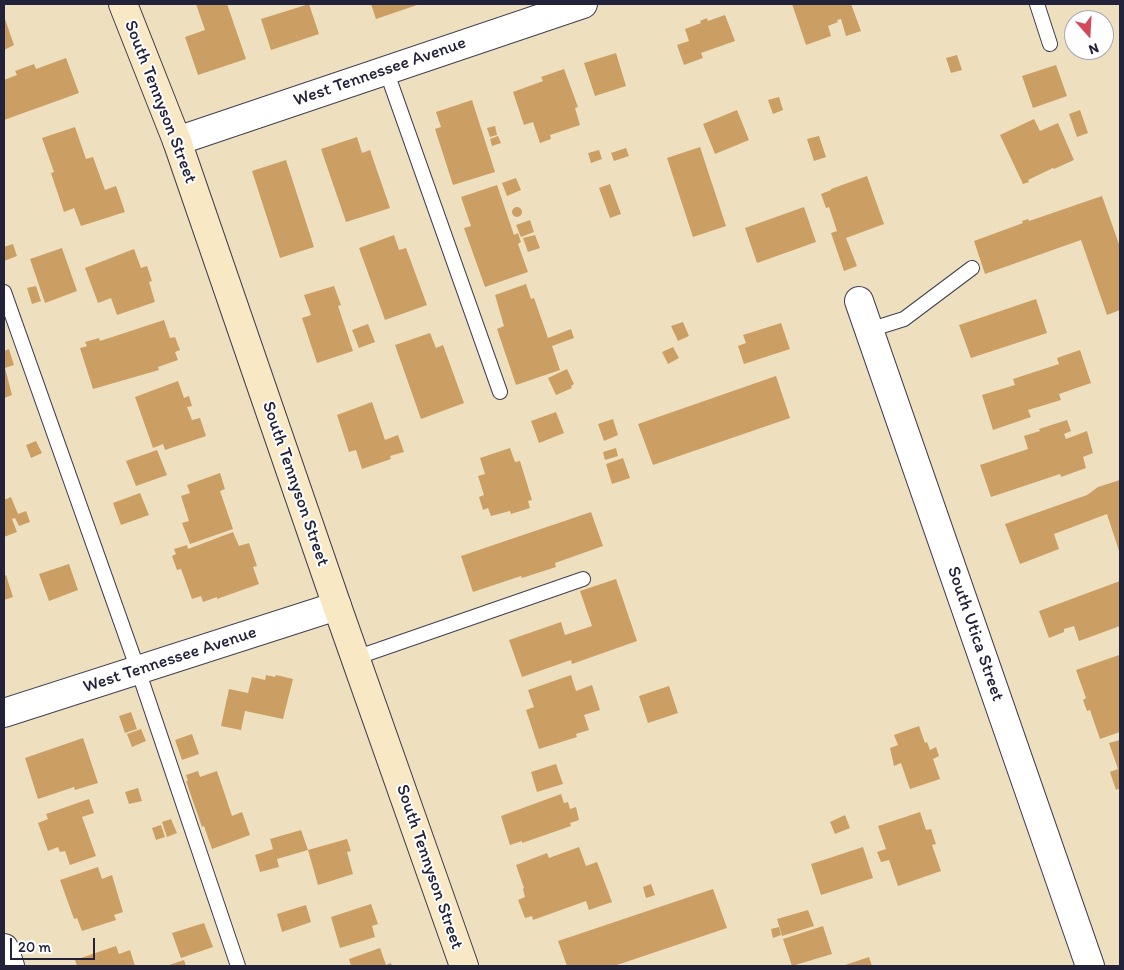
<!DOCTYPE html>
<style>
body{margin:0}
#map{position:relative;width:1124px;height:970px;overflow:hidden;background:#eee0bf;font-family:Itim,sans-serif}
canvas{display:block}
.frame{position:absolute;inset:0;border:5px solid #22223b;pointer-events:none}
.north{position:absolute;left:1064px;top:10px;width:50px;height:50px;box-sizing:border-box;background:#fff;border:1px solid #a7a7b1;border-radius:50%;rotate:161deg;font-size:14px;font-weight:700;line-height:20px;text-align:center;color:#22223b}
.north::after{content:'';display:block;margin:auto;width:18px;height:22px;background:#d1495b;clip-path:polygon(50% 0,100% 100%,50% 72%,0 100%)}
.scale{position:absolute;left:10px;top:938px;width:85px;height:22px;box-sizing:border-box;border:2px solid #22223b;border-top:0;padding-left:6px;font-size:15px;line-height:18px;white-space:nowrap;color:#22223b;-webkit-text-stroke:4px #fff;paint-order:stroke}
</style>
<div id="map">
<canvas width="1124" height="970"></canvas>
<div class="frame"></div>
<div class="north">N</div>
<div class="scale">20 m</div>
</div>
<script>
const ctx = document.querySelector('canvas').getContext('2d');
ctx.lineJoin = 'round';
function paint(path, color) {
  ctx.fillStyle = color;
  ctx.fill(path, 'evenodd');
}
function strokePath(path, color, width, dash) {
  ctx.strokeStyle = color;
  ctx.lineWidth = width;
  ctx.lineCap = dash ? 'butt' : 'round';
  ctx.setLineDash(dash || []);
  ctx.stroke(path);
}
function label(font, color, halo, rows, align = 'center') {
  ctx.font = font + ' Itim,sans-serif';
  ctx.lineWidth = 4;
  ctx.setLineDash([]);
  ctx.textBaseline = 'middle';
  ctx.strokeStyle = halo;
  ctx.fillStyle = color;
  for (const [text, x, y, turn = 0] of rows) {
    ctx.save();
    ctx.translate(x, y);
    ctx.rotate((+turn || 0) * Math.PI / 180);
    ctx.textAlign = isNaN(turn) ? turn : align;
    if (halo) ctx.strokeText(text, 0, 0);
    ctx.fillText(text, 0, 0);
    ctx.restore();
  }
}
const building = new Path2D(`
 M196,4h31l19,55 -48,16 -13,-38 20,-7z
 M309,4l10,30 -48,16 -10,-31z
 M371,4h49l-44,15z
 M792,4h59l10,27 -15,5 -5,-17 -4,1 1,2 -10,4 3,10 -25,9z
 M725,15l10,26 -34,12 2,5 -19,7 -7,-20 12,-4 -4,-12 16,-6 -1,-2 7,-3 1,3z
 M4,16l10,29 -10,5z
 M616,53l10,33 -31,10 -11,-33z
 M957,55l5,15 -11,3 -5,-15z
 M66,58l13,35 -75,27v-40l13,-5 -2,-4 19,-7 2,5z
 M1056,65l11,31 -34,12 -11,-32z
 M564,69l14,38 -3,1 5,17 -30,10 1,4 -11,4 -7,-21 -9,3 -11,-33 30,-11 -2,-4z
 M779,97l4,13 -10,4 -5,-14z
 M472,100l23,72 -42,13 -18,-56 6,-2 -5,-15z
 M737,110l12,30 -34,14 -12,-30z
 M1080,110l8,23 -11,4 -8,-23z
 M1034,119l6,12 18,-8 16,37 -20,9 -1,-1 -25,12 1,2 -6,2 -23,-49z
 M495,126l2,9 -7,2 -3,-9z
 M75,127l11,32 7,-2 12,33 11,-4 9,26 -44,14 -7,-18 -10,4 -13,-39 3,-1 -12,-34z
 M498,136l3,7 -9,3 -2,-7z
 M819,136l7,21 -12,4 -7,-22z
 M357,137l5,16 8,-3 20,58 -44,14 -25,-73z
 M700,147l26,79 -33,11 -26,-79z
 M626,148l3,8 -15,5 -3,-8z
 M599,150l3,9 -11,4 -3,-10z
 M286,160l28,87 -34,11 -28,-87z
 M867,176l17,48 -38,14 11,28 -13,5 -13,-38 6,-2 -8,-24 -3,1 -5,-14 10,-4v-1z
 M516,178l5,12 -14,6 -5,-13z
 M610,184l11,30 -11,4 -11,-30z
 M497,185l17,50 4,-2 3,9 -3,2 10,28 -43,15 -21,-59 7,-2 -10,-29z
 M1102,196l18,51v63l-13,5 -26,-75 -96,34 -11,-33 49,-18 -1,-2 6,-2 1,2z
 M512 212a5 5 0 1 1 10 0a5 5 0 1 1-10 0Z
 M804,207l12,35 -59,21 -12,-35z
 M530,220l4,12 -13,5 -5,-12z
 M394,235l5,15 7,-2 21,57 -42,15 -26,-72z
 M535,235l5,13 -12,4 -5,-14z
 M13,244l4,12 -13,5v-14z
 M62,248l15,43 -32,12 -15,-44z
 M134,249l7,19 6,-2 5,15 -3,1 6,20 -38,13 -6,-17 -13,5 -13,-35z
 M526,284l5,15 3,-1 14,40 23,-9 3,9 -22,8 8,24 -44,15 -19,-56 7,-3 -9,-31z
 M36,286l5,15 -9,3 -5,-16z
 M334,286l7,19 -3,1 15,45 -36,12 -15,-45 9,-3 -7,-20z
 M1036,299l11,34 -76,25 -12,-33z
 M164,320l6,18 5,-1 5,13 -5,2 3,8 -20,7 1,3 -66,19 -13,-41 7,-2 -2,-4 14,-4 1,3z
 M683,322l6,14 -11,5 -7,-15z
 M781,323l9,26 -46,15 -6,-18 8,-3 -3,-8z
 M368,324l7,18 -16,6 -7,-18z
 M430,333l6,15 7,-3 21,58 -43,16 -26,-74z
 M673,347l6,11 -11,6 -6,-12z
 M9,349l5,16 -9,3 7,27 -8,3v-47z
 M1080,350l11,33 -32,11 2,6 -33,10 3,7 -38,13 -11,-35 33,-10 -2,-6 46,-15 -2,-6z
 M567,369l7,15 -3,2 1,2 -16,7 -8,-17z
 M776,376l14,42 -137,47 -15,-41z
 M178,381l6,17 5,-2 3,10 -5,1 5,13 8,-2 6,18 -41,14 -2,-6 -10,4 -18,-51z
 M372,402l13,38 13,-5 6,17 -14,4 1,3 -29,10 -6,-19 -7,2 -12,-37z
 M556,412l8,21 -25,10 -8,-22z
 M613,419l5,16 -14,6 -6,-17z
 M1067,420l4,11 -7,3 2,5 21,-8 6,22 -10,4 3,11 -25,9 -1,-3 -69,23 -11,-32 48,-16 -4,-13 16,-5 -1,-2z
 M36,441l6,12 -11,5 -5,-13z
 M510,448l5,14 5,-1 12,39 -4,1 2,7 -19,6 -1,-3 -19,5 -3,-8 -5,2 -4,-13 5,-2 -6,-19 7,-2 -5,-16z
 M616,448l2,8 -13,4 -2,-8z
 M157,450l10,25 -31,11 -10,-25z
 M623,458l7,20 -18,6 -6,-20z
 M220,473l5,16 -5,2 13,38 -43,15 -8,-21 7,-2 -8,-25 9,-3 -3,-8z
 M1120,480v74l-13,-40 -53,20 5,15 -39,15 -15,-40 82,-29 11,-8z
 M140,493l9,22 -28,10 -8,-22z
 M11,497l7,17 8,-3 4,11 -11,4 -4,-8 -3,1 5,13 -13,5v-37z
 M591,512l12,34 -48,17 1,4 -34,11 -1,-2 -48,16 -12,-36z
 M233,532l6,14 10,-3 8,23 -4,1 6,17 -42,15v-2l-14,5 -2,-6 -9,3 -11,-30 -4,1 -5,-14 4,-2 -2,-5 13,-4 1,4z
 M69,564l9,26 -29,11 -10,-27z
 M6,575l7,22 -9,3v-24z
 M616,579l21,62 -65,23 -1,-4 -49,17 -13,-37 52,-18 4,13 27,-9 -12,-35z
 M1120,581v45l-41,15 -5,-15 -10,3v3l-15,6 -10,-27z
 M1119,655l1,4v73l-20,7 -10,-29 -3,1 -4,-11 3,-2 -10,-28z
 M266,675l9,2 1,-2 17,4 -10,40 -38,-8 -4,19 -20,-4 8,-37 19,4 4,-16 13,3z
 M571,675l5,16 16,-6 8,25 -16,5 5,15 -13,4 1,3 -38,12 -13,-39 8,-3 -6,-17z
 M669,686l9,27 -30,10 -9,-27z
 M131,712l6,17 -12,4 -6,-17z
 M919,726l6,17 2,-1 3,8 6,-3 3,9 -6,3 7,20 -30,10 -9,-26 -7,3 -4,-18 8,-3 -4,-10z
 M141,729l5,12 -14,6 -5,-13z
 M192,734l7,20 -17,6 -7,-20z
 M83,738l15,45 -23,7 -1,-3 -36,12 -13,-41z
 M1120,740v48l-4,2 -6,-18 8,-3 -9,-26z
 M556,764l7,20 -26,8 -6,-20z
 M198,771l2,6 17,-6 15,45 10,-4 8,23 -38,14 -8,-23 -2,1 -16,-46h2l-2,-6z
 M138,788l4,13 -13,3 -4,-12z
 M561,794l3,9 4,-1 2,7 6,-2 3,13 -9,3 1,3 -49,17v-2l-12,4 -9,-29z
 M89,799l5,14 -12,4 14,39 -26,9 -5,-14 -5,1 -2,-5 -10,4 -10,-28 10,-4 -2,-5z
 M920,812l6,18 5,-1 5,15 -4,1 9,26 -43,15 -9,-26 -8,2 -4,-10 9,-3 -8,-23z
 M845,815l5,13 -15,6 -5,-12z
 M171,819l6,14 -10,4 -5,-15z
 M161,825l4,12 -9,3 -4,-12z
 M301,830l7,20 -31,9 2,8 -19,5 -5,-17 18,-6 -3,-10z
 M347,839l4,12 -4,1 6,22 -35,11 -10,-35z
 M579,847l7,19 11,-4 15,40 -23,8 -3,-9 -53,19 -1,-4 -7,2 -7,-18 7,-3 -2,-8 1,-1 -8,-23 31,-12 2,5z
 M863,847l10,31 -52,17 -10,-31z
 M98,867l4,12 10,-4 11,37 -9,3 2,5 -34,11 -5,-13 -3,1 -14,-39z
 M651,884l4,11 -9,3 -3,-11z
 M713,889l14,39 -113,38h-47l-9,-25z
 M371,904l7,20 -6,2 3,11 -35,11 -9,-31z
 M306,905l5,17 -29,10 -5,-18z
 M808,910l6,16 -32,10 -5,-17z
 M204,923l9,24 -32,11 -9,-25z
 M823,926l9,28 -40,12 -9,-27z
 M779,927l2,8 -8,3 -2,-9z
 M116,946l3,8 11,-4 5,16h-58l-2,-6z
 M380,948l6,17 5,-2 1,3h-41l-2,-7z
 M869,957l3,9h-30z
 M184,960l2,6h-20z`);
const lane = new Path2D(`
 M1037,4l13,40
 M386,70l114,322
 M4,292l134,378 100,296
 M869,330l35,-11 68,-51
 M355,658l228,-79`);
const street = new Path2D(`
 M177,141l406,-137
 M859,301l231,665
 M4,713l333,-107
 M4,948l6,18`);
const secondary = new Path2D(`
 M123,4l54,137 160,465 127,360`);
const streetNames = [
 ["West Tennessee Avenue",380,72,-19],
 ["South Tennyson Street",160,102,69],
 ["South Tennyson Street",295,484,71],
 ["South Utica Street",975,634,71],
 ["West Tennessee Avenue",170,660,-18],
 ["South Tennyson Street",429,867,71]
];
paint(building, '#cb9f64');
strokePath(lane, '#413e4f', 16);
strokePath(street, '#413e4f', 30);
strokePath(secondary, '#413e4f', 30);
strokePath(lane, '#fff', 14);
strokePath(street, '#fff', 28);
strokePath(secondary, '#f8e8c3', 28);
label('18px', '#22223b', '#fff', streetNames);
</script>
